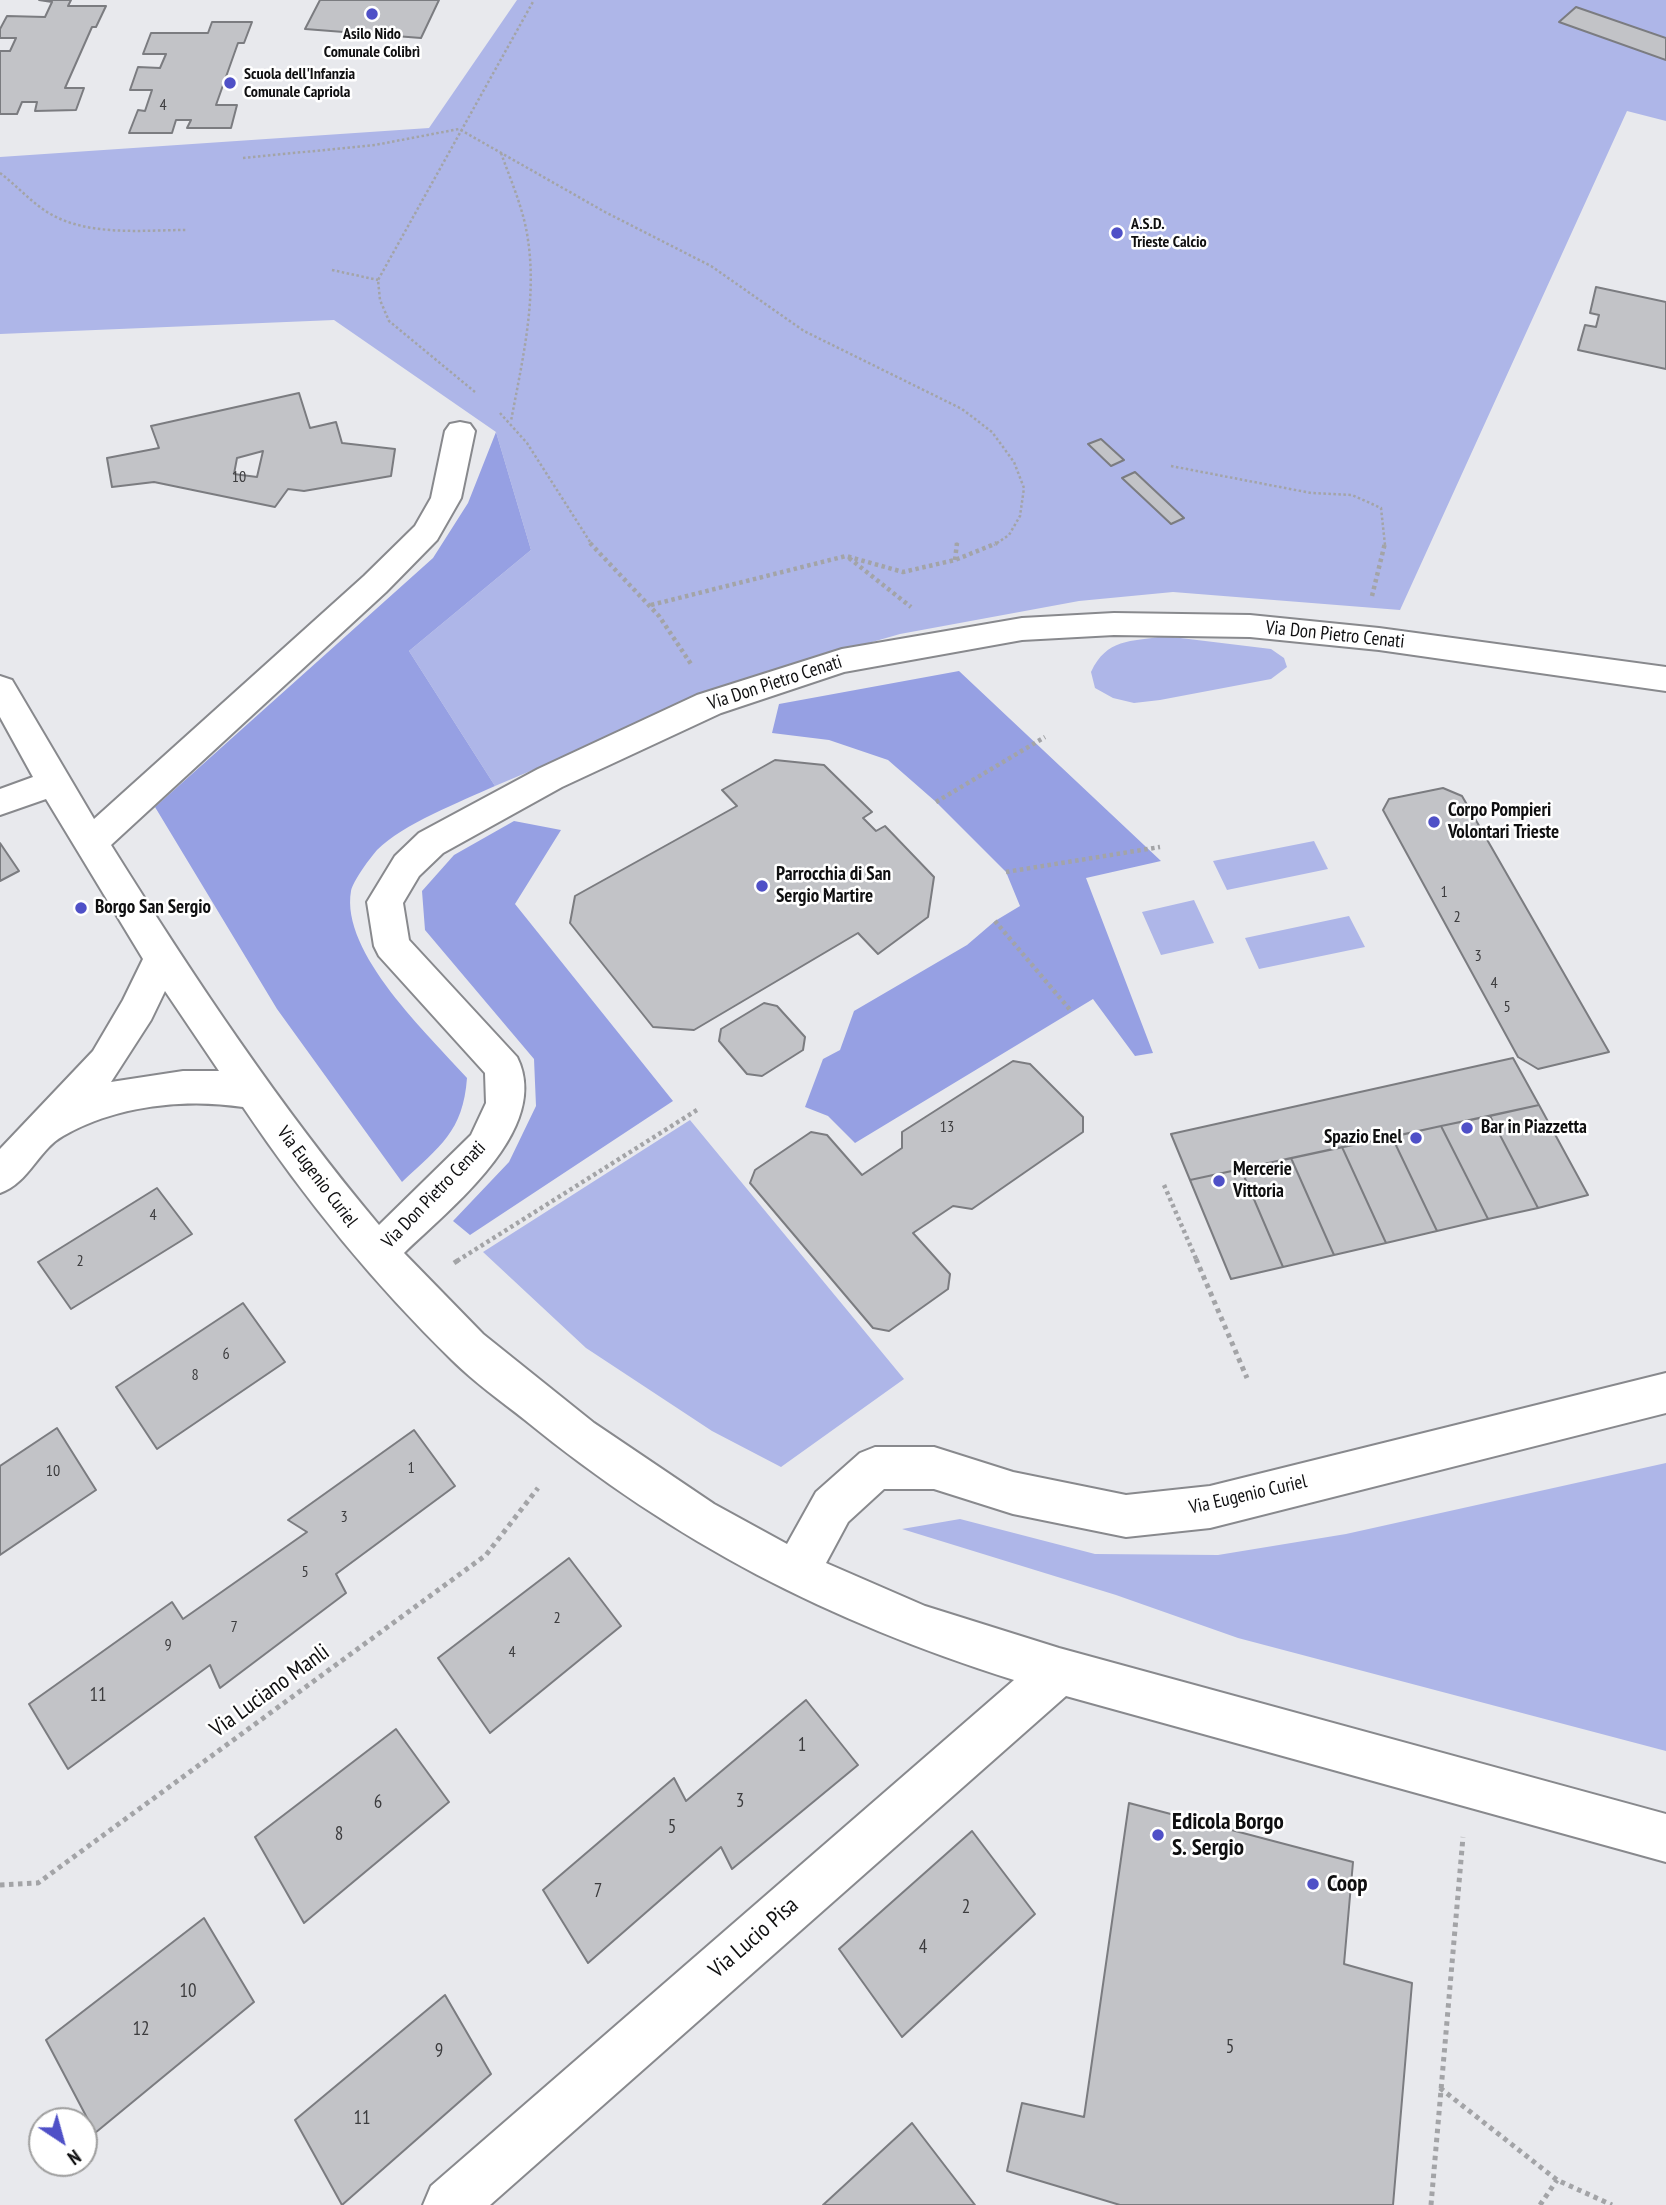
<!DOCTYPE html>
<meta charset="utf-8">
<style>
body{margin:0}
#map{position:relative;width:1666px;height:2205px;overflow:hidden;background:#e8e9ed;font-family:"PT Sans Narrow",sans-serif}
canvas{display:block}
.north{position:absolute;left:28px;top:2107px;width:70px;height:70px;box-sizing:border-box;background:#fff;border:2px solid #9f9f9f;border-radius:50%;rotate:144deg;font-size:19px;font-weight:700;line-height:28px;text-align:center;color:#0f0f10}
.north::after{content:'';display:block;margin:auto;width:24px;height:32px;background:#4f50c7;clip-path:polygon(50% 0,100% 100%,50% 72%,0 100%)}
</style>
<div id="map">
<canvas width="1666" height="2205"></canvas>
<div class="north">N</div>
</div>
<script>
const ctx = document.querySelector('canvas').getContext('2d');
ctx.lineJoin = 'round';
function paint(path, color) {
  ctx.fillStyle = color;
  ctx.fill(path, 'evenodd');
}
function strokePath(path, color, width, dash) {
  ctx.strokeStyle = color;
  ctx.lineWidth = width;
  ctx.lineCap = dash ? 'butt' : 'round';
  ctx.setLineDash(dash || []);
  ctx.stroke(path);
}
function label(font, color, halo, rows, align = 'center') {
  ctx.font = font + ' "PT Sans Narrow",sans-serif';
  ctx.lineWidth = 5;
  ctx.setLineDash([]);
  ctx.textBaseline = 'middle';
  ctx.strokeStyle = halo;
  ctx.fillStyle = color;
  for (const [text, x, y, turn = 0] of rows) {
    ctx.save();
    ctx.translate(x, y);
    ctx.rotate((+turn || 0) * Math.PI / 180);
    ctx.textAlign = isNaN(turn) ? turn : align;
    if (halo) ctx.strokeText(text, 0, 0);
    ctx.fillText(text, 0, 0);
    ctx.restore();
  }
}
const green = new Path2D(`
 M517,0h1149v121l-39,-10 -227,499 -227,-18 -94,9 -179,33 -143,41 -262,111 -86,-135 122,-101 -35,-118 -162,-112 -334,14v-177l429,-29z
 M1164,636l107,13 13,9 3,9 -16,12 -111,21 -26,3 -21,-5 -18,-10 -4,-16c16,-34 39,-30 73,-36z
 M1314,841l14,28 -101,21 -14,-29z
 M1194,900l20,43 -53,12 -19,-43z
 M1349,916l16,31 -106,22 -14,-31z
 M690,1120l214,259 -123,88 -69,-36 -126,-83 -103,-96z
 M1666,1463v288l-428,-113 -122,-43 -214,-66 58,-10 135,35 123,1 128,-21z`);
const forest = new Path2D(`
 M496,432l35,118 -122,101 86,135c-35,16 -92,38 -118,64 -7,8 -24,31 -26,41 -11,62 78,144 116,187 -4,54 -27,68 -65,104l-125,-173 -122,-202 278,-249 35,-55z
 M959,671l202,190 -75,17 67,175 -18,3 -42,-57 -238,144 -27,-27 -23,-9 18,-48 17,-9 14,-39 113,-66 28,-24 25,-15 -14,-34 -70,-70 -48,-42 -59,-20 -57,-7 7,-29z
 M514,821l47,9 -46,74 158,197 -203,134 -17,-14 56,-59 27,-56 -2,-47 -109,-129 -3,-39 32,-36z`);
const building = new Path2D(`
 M39,0h32l-3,6h38l-10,21h-4l-27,61h19l-8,22 -41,1 2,-9h-15l-5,12h-17v-63h10l6,-13h-16v-9l7,-13 38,1 7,-15z
 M320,0h119l-18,38 -116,-9z
 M1576,7l90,31v22l-107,-38z
 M212,22h40l-8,21h-6l-22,62h21l-6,23h-44l4,-8h-15l-4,13h-43l9,-23 7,1 7,-21h-22l8,-23 22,1 6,-14h-23l8,-21h57z
 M1596,287l70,15v67l-88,-19 7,-25 11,2 3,-12 -9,-2z
 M299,393l11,35 26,-6 6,21 53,6 -4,27 -87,15 -16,-2 -13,18 -121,-25 -42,5 -5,-29 52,-10 -8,-22zM263,451l-6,26 -23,-3 3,-16z
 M1101,439l23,21 -13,6 -23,-22z
 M1135,472l49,46 -13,6 -49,-46z
 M775,760l49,5 48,47 -9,6 13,13 9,-5 49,51 -6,40 -50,37 -20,-21 -164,97 -41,-3 -83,-104 5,-27 162,-90 -15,-16z
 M1443,788l19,8 147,256 -71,17 -20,-12 -135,-247 6,-11z
 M0,843l19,28 -19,10z
 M764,1003l13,3 28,31 -2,13 -41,26 -15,-2 -28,-33 2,-12z
 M1513,1058l26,47 -349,75 -19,-46z
 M1013,1061l17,3 53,53v15l-111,77 -19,-3 -40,27 37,41 -2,15 -59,42 -16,-3 -123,-145 5,-13 56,-38 16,3 35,40 40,-27v-16z
 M1539,1105l49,90 -50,13 -48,-92z
 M1490,1116l48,92 -50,11 -47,-93z
 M1441,1126l47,93 -51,12 -45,-94z
 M1392,1137l45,94 -51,12 -44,-96z
 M1342,1147l44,96 -52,12 -43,-97z
 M1291,1158l43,97 -51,12 -42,-98z
 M1241,1169l42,98 -52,12 -41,-99z
 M157,1188l35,46 -121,75 -33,-47z
 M243,1303l42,59 -128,87 -41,-62z
 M57,1428l39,62 -96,65v-89z
 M414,1430l41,56 -119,88 10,19 -126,95 -10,-23 -142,104 -39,-65 143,-102 11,17 124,-87 -19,-12z
 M569,1558l52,68 -131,107 -52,-75z
 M806,1700l52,65 -126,104 -11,-22 -133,116 -45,-73 131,-112 12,23z
 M396,1729l53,73 -145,121 -49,-86z
 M1129,1803l224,59 -9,102 68,19 -19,222h-273l-113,-34 15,-68 62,14z
 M972,1831l63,83 -133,123 -63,-88z
 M204,1918l50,84 -159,131 -49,-93z
 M445,1995l46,79 -149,131 -47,-85z
 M912,2123l63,82h-152z`);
const pathFar2 = new Path2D(`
 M501,153c10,28 23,57 27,87 9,60 -6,122 -17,181
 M243,158l132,-13 84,-16 146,83 106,54 93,65 158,78 30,23 22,30 10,26 -4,28 -11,19 -15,10
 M0,173c16,12 30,28 47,39 40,25 95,18 140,18
 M332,270l46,10
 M475,392l-86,-71 -9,-21 -2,-20 156,-280
 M500,413l27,30 65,102
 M1171,466l140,27 41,2 29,13 4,37
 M957,545v-4`);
const pathFar1 = new Path2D(`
 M590,543l69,73 32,48
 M849,558l62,49
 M955,560l2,-17
 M1372,596l13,-53
 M651,605l195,-49 57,16 52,-12 42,-17
 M936,802l109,-65
 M1006,872l154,-25
 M995,921l76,90
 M1164,1185l33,76
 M457,1261l240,-151`);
const path = new Path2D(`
 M1196,1259l51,119
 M454,1263l6,-4
 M0,1885l38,-2 448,-328 52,-67
 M1440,2088l117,92 55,25
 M1431,2205l32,-368
 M1540,2205l17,-25`);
const minor = new Path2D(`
 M460,422l10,2 5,7 -14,67 -24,42 -51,52 -275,253c82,131 168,261 268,380l92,-90 15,-32 -1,-30 -106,-117 -5,-10 -7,-44 28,-46 24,-23 119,-64 159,-74 145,-46 180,-31 92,-5 136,2 129,13 287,39v24l-287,-41 -129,-13 -136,-2 -92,5 -178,32 -123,41 -159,74 -119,66 -24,23 -16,27 6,37 108,117c36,72 -68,152 -113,196l79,81 111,89 120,81 73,40 29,-52 44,-39 15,-6h59l79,25 113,23 84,-9 456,-113v40l-456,115 -84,9 -113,-23 -79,-25h-50l-36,33 -22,41 99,43 134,42 607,166v48l-600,-166 -576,509h-67l8,-19 583,-506c-186,-59 -337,-136 -489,-260 -24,-19 -51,-38 -73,-60 -79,-77 -148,-162 -209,-253 -59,-9 -128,-1 -180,29 -25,14 -34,47 -63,57v-44l93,-98 30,-51 20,-41 -97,-160 -46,16v-26l33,-12 -33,-60v-41l12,4 82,139 270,-243 51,-50 16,-28 14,-67 5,-7zM165,991l54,80h-36l-72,11 40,-62z`);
const markers = [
 [372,14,7,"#4f50c7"],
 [230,83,7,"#4f50c7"],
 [1117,233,7,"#4f50c7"],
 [1434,822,7,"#4f50c7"],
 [762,886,7,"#4f50c7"],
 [81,908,7,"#4f50c7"],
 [1467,1128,7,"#4f50c7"],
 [1416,1138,7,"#4f50c7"],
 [1219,1181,7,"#4f50c7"],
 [1158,1835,7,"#4f50c7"],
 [1313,1884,7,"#4f50c7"]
];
const farPoinames = [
 ["Asilo Nido",372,34,"center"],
 ["Comunale Colibrì",372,52,"center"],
 ["Scuola dell'Infanzia",244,74],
 ["Comunale Capriola",244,92],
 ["A.S.D.",1131,224],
 ["Trieste Calcio",1131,242]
];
const numberNames = [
 ["4",163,105],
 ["10",239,477],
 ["1",1444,892],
 ["2",1457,917],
 ["3",1478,956],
 ["4",1494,983],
 ["5",1507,1007],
 ["13",947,1127],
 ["4",153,1215],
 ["2",80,1261],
 ["6",226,1354],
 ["8",195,1375],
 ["1",411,1468],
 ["10",53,1471],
 ["3",344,1517],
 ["5",305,1572],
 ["2",557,1618],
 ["7",234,1627],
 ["9",168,1645],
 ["4",512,1652]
];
const streetNames = [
 ["Via Don Pietro Cenati",1335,635,6],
 ["Via Don Pietro Cenati",775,683,-18],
 ["Via Eugenio Curiel",317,1177,53],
 ["Via Don Pietro Cenati",434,1195,-46],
 ["Via Eugenio Curiel",1248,1495,-13]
];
const poiNames = [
 ["Corpo Pompieri",1448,811],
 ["Volontari Trieste",1448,833],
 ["Parrocchia di San",776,875],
 ["Sergio Martire",776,897],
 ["Borgo San Sergio",95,908],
 ["Bar in Piazzetta",1481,1128],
 ["Spazio Enel",1402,1138,"right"],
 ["Mercerie",1233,1170],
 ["Vittoria",1233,1192]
];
const nearNumbernames = [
 ["11",98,1696],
 ["1",802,1746],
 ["3",740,1802],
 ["6",378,1803],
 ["5",672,1828],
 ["8",339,1835],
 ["7",598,1892],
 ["2",966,1908],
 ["4",923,1948],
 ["10",188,1992],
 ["12",141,2030],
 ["5",1230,2048],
 ["9",439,2052],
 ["11",362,2119]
];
const nearStreetnames = [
 ["Via Luciano Manli",270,1691,-36],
 ["Via Lucio Pisa",754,1938,-41]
];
const nearPoinames = [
 ["Edicola Borgo",1172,1822],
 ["S. Sergio",1172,1848],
 ["Coop",1327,1884]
];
paint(green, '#aeb6e8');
paint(forest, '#96a0e3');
paint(building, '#c2c3c7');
strokePath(building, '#7b7c80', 2);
strokePath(minor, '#88898d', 4);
strokePath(pathFar2, '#a3a4a7', 2.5, [2.5, 2.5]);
strokePath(pathFar1, '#a3a4a7', 4.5, [3.5, 3.5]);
strokePath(path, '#a3a4a7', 5, [4.5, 4.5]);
paint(minor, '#fff');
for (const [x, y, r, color] of markers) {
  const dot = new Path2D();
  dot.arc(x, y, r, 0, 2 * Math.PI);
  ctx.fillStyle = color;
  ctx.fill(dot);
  strokePath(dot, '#fff', 2.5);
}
label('bold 16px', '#0f0f10', '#fff', farPoinames, 'left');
label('16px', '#3c3c3e', null, numberNames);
label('19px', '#0f0f10', '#fff', streetNames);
label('bold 19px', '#0f0f10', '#fff', poiNames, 'left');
label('19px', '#3c3c3e', null, nearNumbernames);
label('23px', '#0f0f10', '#fff', nearStreetnames);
label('bold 23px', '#0f0f10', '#fff', nearPoinames, 'left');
</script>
